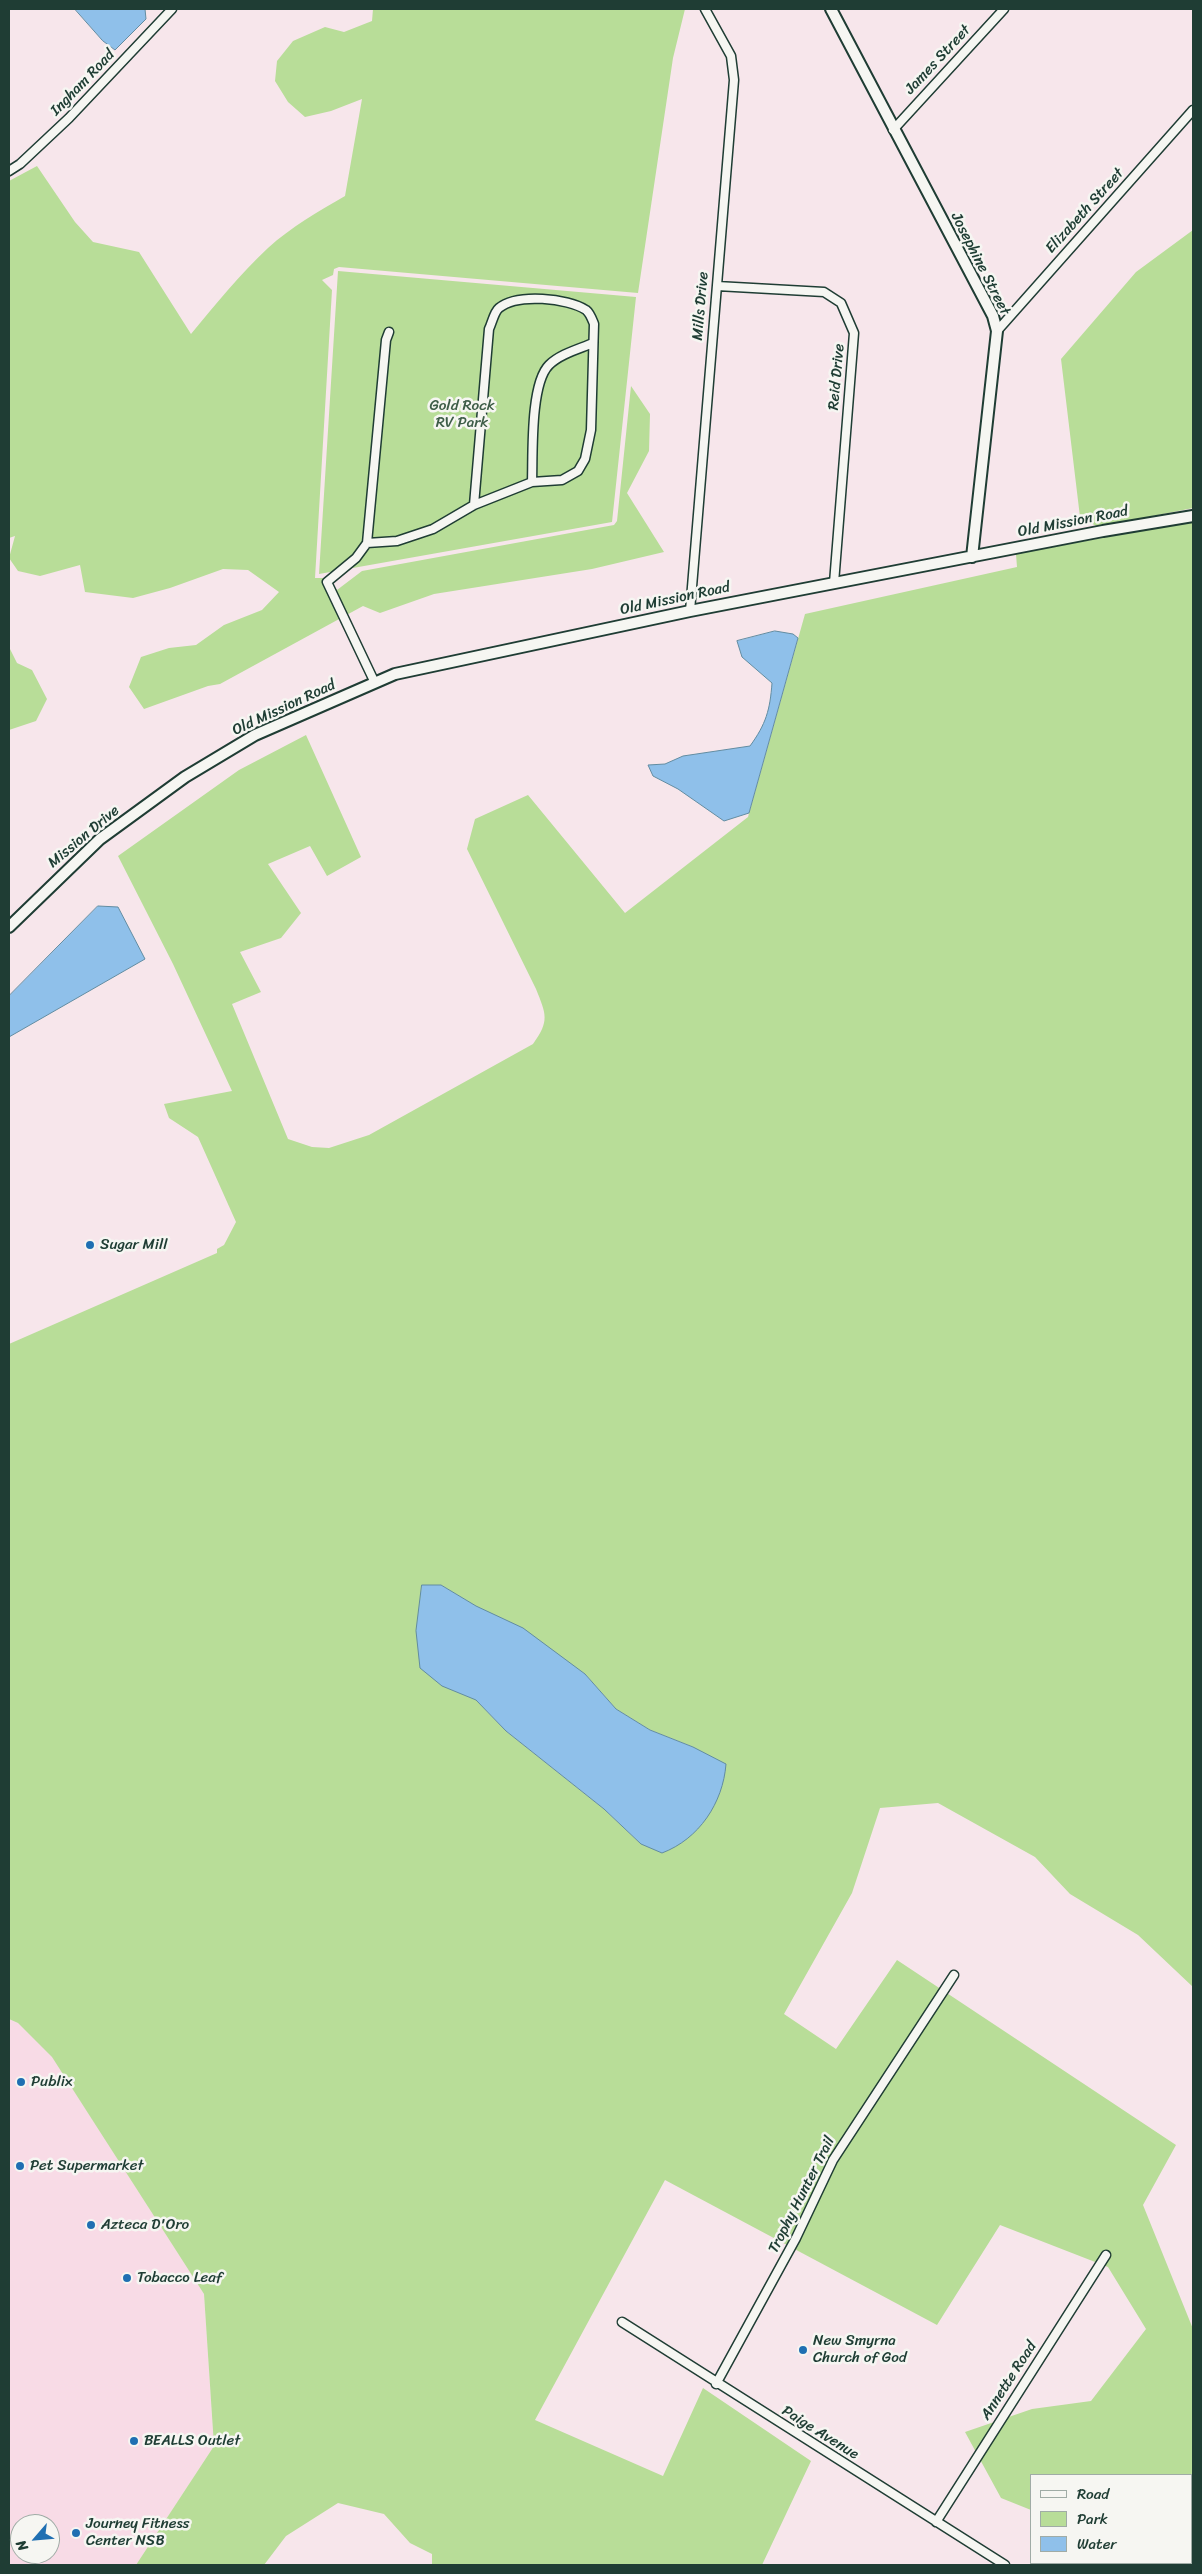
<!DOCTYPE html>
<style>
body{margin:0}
#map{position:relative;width:1202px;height:2574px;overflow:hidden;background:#f7e6eb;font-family:Sriracha,sans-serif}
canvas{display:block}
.frame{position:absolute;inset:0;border:10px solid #1f3d34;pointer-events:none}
.legend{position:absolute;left:1030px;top:2474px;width:162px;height:90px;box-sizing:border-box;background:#f6f6f2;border:1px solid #a0aca6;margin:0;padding:6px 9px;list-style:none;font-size:15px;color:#1f3d34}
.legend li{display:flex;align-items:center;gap:10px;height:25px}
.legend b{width:25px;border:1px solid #a0aca6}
.north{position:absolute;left:10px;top:2514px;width:50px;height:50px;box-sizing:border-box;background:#f6f6f2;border:1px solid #a0aca6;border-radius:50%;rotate:243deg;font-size:14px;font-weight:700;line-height:20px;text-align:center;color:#1f3d34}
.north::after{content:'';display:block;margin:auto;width:18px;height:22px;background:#1f6fb2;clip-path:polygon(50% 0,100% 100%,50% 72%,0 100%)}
</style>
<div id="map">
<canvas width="1202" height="2574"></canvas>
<div class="frame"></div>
<ul class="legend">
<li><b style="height:6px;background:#f6f6f2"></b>Road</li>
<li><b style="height:14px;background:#b8dd98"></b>Park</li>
<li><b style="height:14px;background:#8fc0ea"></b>Water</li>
</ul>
<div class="north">N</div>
</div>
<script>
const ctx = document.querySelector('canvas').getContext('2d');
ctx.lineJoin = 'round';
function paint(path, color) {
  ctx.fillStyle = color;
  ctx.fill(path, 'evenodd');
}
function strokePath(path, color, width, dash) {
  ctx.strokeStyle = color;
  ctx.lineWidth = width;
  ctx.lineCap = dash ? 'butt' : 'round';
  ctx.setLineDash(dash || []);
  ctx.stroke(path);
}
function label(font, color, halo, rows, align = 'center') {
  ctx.font = font + ' Sriracha,sans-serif';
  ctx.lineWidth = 5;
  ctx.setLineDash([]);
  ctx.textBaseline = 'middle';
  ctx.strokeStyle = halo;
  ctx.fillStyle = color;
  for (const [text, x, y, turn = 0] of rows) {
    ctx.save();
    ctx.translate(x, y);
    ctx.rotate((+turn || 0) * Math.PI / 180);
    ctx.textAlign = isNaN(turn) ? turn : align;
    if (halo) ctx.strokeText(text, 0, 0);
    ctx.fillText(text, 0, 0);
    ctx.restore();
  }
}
const built = new Path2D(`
 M9,2019l9,4 34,33 152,238 10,152 -78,119h-127zM20,2524h30v30h-30z`);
const green = new Path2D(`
 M373,9h312l-12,49 -35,235 -299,-26 -5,2 -1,6 -11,5 10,10 -17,288h11l11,12 25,-19 252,-46 3,-4 14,-135 19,28 -1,37 -22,42 37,59 -72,17 -158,25 -54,19 -17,-7 -143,78 -12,2 -64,23 -15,-22 12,-30 28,-9 27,-3 28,-20 38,-15 17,-18 -31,-22 -25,-1 -53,19 -37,10 -48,-6 -5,-27 -40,11 -22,-5 -9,-13 6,-22 -6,2v-357l28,-15 38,56 18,20 46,10 52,82c25,-30 49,-60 77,-86 23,-21 51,-37 77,-52l17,-97 -31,12 -26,6 -17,-15 -13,-21 2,-20 16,-20 32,-14 19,5 28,-11z
 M1193,230v278l-95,19 -18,-10 -19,-158 75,-87z
 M338,271l298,26 -24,225 -293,52z
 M1193,521v1466l-55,-52 -68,-41 -35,-37 -97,-54 -58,5 -28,85 -68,121 52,35 61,-89 279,185 -33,60 50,124v229h-2v-83h-160v35l-30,-12 -36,-66 67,-23 59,-8 55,-72 -38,-62 -108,-42 -63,100 -272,-145 -130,240 128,56 40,-88 108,73 -49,104h-330v-11l-22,-11 -26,-29 -46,-11 -52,33 -22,29h-128l78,-119 -10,-152 -152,-237 -34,-34 -9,-4v-675l208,-91v-4l7,-4 12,-23 -38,-85 -29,-19 -5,-14 68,-13 -59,-127 -55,-108 121,-86 67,-35 55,122 -34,19 -17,-30 -42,18 33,49 -20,25 -41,14 21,40 -29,12 56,135 24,8 17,1 40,-13 164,-91c17,-23 13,-30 3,-55l-69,-140 8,-30 53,-24 97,118 123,-96 57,-203 212,-47 -1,-13zM422,1585h19l144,89 31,35 34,21 43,17 -52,97 -37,-35 -98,-78 -30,-31 -55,-98z
 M9,647l8,16 15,7 15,29 -11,22 -27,9z`);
const water = new Path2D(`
 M75,9h70l1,10 -31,31 -12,-9z
 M775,631l18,3 5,4 -49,175 -25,8 -46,-32 -25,-13 -5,-11 17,-1 18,-8 67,-10c16,-22 20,-36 22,-63l-30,-26 -5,-16z
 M98,906l20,1 27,52 -136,78v-41z
 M422,1585h19l35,21 47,22 62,46 31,35 34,21 43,17 33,17c-3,39 -27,75 -64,89l-21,-9 -37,-35 -98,-78 -30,-31 -34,-14 -22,-18 -4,-37z`);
const minor = new Path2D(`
 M893,130l111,-121
 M9,171l11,-7 49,-46 103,-109
 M717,286l107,6 17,11 13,30 -20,250
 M997,331l196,-221
 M532,482c1,-27 -2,-98 17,-117 11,-11 30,-16 44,-22
 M367,543l30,-2 36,-12 41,-24 58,-23 30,-2 16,-9 7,-12 6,-29 3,-106c-2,-5 -4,-11 -8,-14 -18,-12 -69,-17 -87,-2 -5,4 -7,15 -10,21l-15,176
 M690,611l44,-531 -3,-24 -26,-47
 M375,683l-48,-101 29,-24 11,-15 19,-203 3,-8
 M622,2322l383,243
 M716,2384l80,-146 37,-78 121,-185
 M1191,2493l2,-5
 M936,2522l170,-267
 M1191,2561l2,2
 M1150,2565l1,-2`);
const tertiary = new Path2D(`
 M831,9l162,307 4,15 -25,226
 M9,927l91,-88 85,-62 70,-42 140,-61 295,-63 413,-80 90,-15`);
const markers = [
 [90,1245,5,"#1f6fb2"],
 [21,2082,5,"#1f6fb2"],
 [20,2166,5,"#1f6fb2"],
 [91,2225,5,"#1f6fb2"],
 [127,2278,5,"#1f6fb2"],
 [803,2350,5,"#1f6fb2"],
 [134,2441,5,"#1f6fb2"],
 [76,2533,5,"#1f6fb2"]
];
const streetNames = [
 ["James Street",938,60,-47],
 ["Ingham Road",83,83,-46],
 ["Elizabeth Street",1085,211,-48],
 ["Josephine Street",980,264,63],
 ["Mills Drive",701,306,-85],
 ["Reid Drive",837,377,-85],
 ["Old Mission Road",1073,522,-11],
 ["Old Mission Road",675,599,-12],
 ["Old Mission Road",284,708,-25],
 ["Mission Drive",84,837,-40],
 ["Trophy Hunter Trail",802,2195,-63],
 ["Annette Road",1009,2381,-57],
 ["Paige Avenue",820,2433,32]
];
const parkNames = [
 ["Gold Rock",462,406],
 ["RV Park",462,423]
];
const poiNames = [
 ["Sugar Mill",100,1245],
 ["Publix",31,2082],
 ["Pet Supermarket",30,2166],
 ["Azteca D'Oro",101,2225],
 ["Tobacco Leaf",137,2278],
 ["New Smyrna",813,2341],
 ["Church of God",813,2358],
 ["BEALLS Outlet",144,2441],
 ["Journey Fitness",86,2524],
 ["Center NSB",86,2541]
];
paint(built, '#f8dbe6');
paint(green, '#b8dd98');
paint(water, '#8fc0ea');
strokePath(water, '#628ca1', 1);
strokePath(minor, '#1f3d34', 11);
strokePath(tertiary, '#1f3d34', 14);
strokePath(minor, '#f6f6f2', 8);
strokePath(tertiary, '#f6f6f2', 10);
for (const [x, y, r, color] of markers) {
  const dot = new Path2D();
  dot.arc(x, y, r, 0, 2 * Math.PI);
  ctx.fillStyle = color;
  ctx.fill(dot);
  strokePath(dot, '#f6f6f2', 2);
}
label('15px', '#1f3d34', '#f6f6f2', streetNames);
label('15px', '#3e5d48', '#f6f6f2', parkNames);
label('15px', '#1f3d34', '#f6f6f2', poiNames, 'left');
</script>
